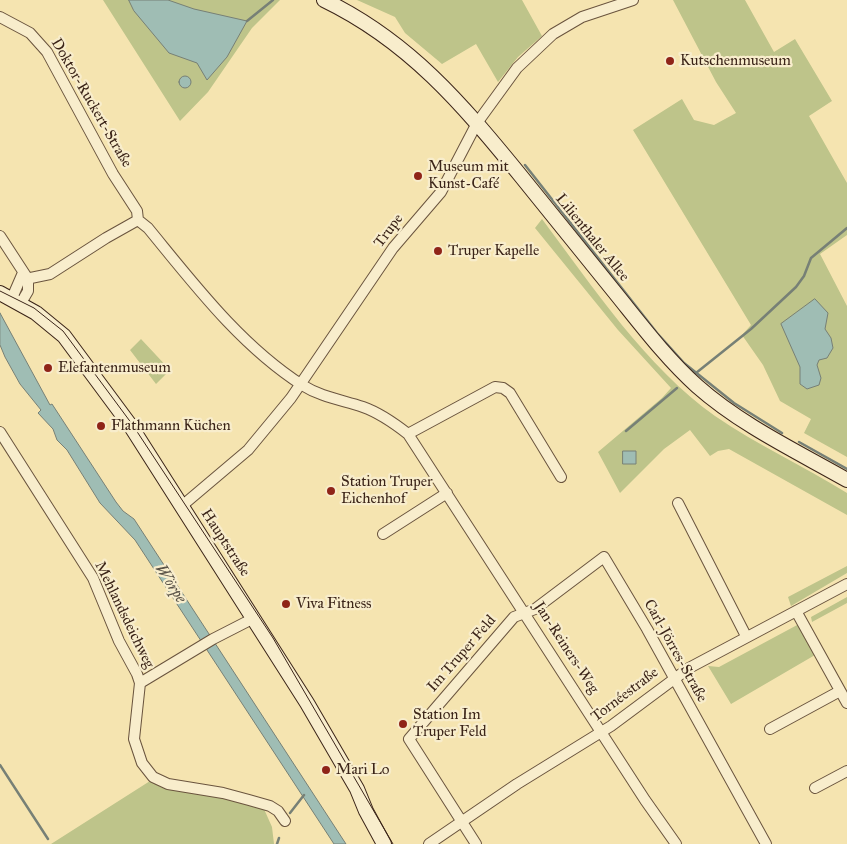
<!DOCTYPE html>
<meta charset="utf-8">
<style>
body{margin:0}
canvas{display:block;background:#f5e4b0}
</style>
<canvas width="847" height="844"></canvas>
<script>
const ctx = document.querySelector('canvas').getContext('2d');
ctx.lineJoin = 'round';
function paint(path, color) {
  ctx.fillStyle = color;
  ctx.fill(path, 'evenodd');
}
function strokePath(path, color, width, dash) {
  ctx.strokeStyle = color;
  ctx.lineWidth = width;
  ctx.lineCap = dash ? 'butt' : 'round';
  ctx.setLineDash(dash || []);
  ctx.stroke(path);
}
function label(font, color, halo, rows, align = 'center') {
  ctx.font = font + ' "IM FELL Great Primer",serif';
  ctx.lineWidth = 4.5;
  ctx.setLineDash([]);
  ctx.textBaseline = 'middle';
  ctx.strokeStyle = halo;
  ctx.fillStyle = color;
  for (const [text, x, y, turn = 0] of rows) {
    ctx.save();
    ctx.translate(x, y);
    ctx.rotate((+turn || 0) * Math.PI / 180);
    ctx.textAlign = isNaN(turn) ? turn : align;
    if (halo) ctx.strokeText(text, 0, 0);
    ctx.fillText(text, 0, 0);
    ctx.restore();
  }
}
const green = new Path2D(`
 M103,0h177l-28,28 -44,64 -28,29z
 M357,0h165l20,36 -24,21 -20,25 -22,-38 -34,20 -37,-31 -10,-16z
 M673,0h72l29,52 21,-13 37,62 -23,15 38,67v52l-27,19 27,52v151l-43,-24 7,-14 -31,-18 -17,-36 -21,-30 9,-10 -118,-195 49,-31 12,21 20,5 22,-12 -20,-31z
 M542,219c51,68 104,148 173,197 42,29 89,50 132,77v22l-118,-66 -11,2 -8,5 -20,-26 -26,19 -44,44 -22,-41 64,-54 9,-10 -53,-58 -83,-102z
 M141,339l29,31 -14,14 -26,-34z
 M847,566v7l-56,33 -3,-9z
 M847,597v6l-35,19 -1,-5z
 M799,624l16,31 -84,49 -23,-38 11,1z
 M150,781l84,18 30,10 8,18 2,17h-223z`);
const water = new Path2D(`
 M129,0h39l26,9 53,12 -20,36 -20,23 -10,-17 -28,-10 -35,-42z
 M179 82a6 6 0 1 1 12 0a6 6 0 1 1-12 0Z
 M815,299l13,14 -3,16 6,9 2,10 -6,10 -8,2 -2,5 4,13 -2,7 -12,4 -7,-5v-17l-19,-43z
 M0,313l50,92 2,-1 64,98 7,9 11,8 212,325h-12l-199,-304 -35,-37 -33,-53 -10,-10 -4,-11 -15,-16 3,-3 -21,-26 -15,-27 -5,-12z
 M623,451h13v13h-13z`);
const stream = new Path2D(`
 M247,21l26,-21
 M525,165l132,168 27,30 50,40 48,30
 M696,373l55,-44 45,-42 8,-11 7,-18 36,-30
 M626,431l51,-43
 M799,442l48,27
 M0,765l48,74
 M290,813l14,-18
 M277,844l2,-6`);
const street = new Path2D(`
 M0,17l30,16 17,19 66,122 24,37 1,9
 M138,220l10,8c46,56 92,117 154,157 19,12 40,15 61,22 17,6 31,16 45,27l237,366 31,44
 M0,236l28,43v12l-7,12
 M21,280l29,-6 56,-36 32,-18
 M12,298l10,-23
 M0,432l93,146 26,63 18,33 3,9 -6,56 8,24 11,14 15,7 55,9 26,7 21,6 8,5 7,10
 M408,434l87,-47 8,1 7,5 51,84
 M678,503l68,133
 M183,505l65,-55 43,-52 102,-150 48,-56 36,-69 40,-55 36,-34 29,-17 51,-17
 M383,534l64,-41
 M796,611l51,92
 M140,683l73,-44 41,-21
 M770,729l70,-38
 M815,788l32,-17
 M429,844l88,-60 94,-58 78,-58 158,-84
 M476,844l-67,-105 105,-122 21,-8 69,-52 43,72 119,215`);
const secondary = new Path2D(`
 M324,0c85,41 138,104 196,175 32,40 65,80 97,120 25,31 50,64 80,91 44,39 99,65 150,94
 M0,293l36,20 28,23 66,89 177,278 50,86 9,22 18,33`);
const tram = new Path2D(`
 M0,291l34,17 29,23 69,93 141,214 120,206`);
const markers = [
 [670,61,5,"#8f2418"],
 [418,176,5,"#8f2418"],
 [438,251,5,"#8f2418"],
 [48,368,5,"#8f2418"],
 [101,426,5,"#8f2418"],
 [331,491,5,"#8f2418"],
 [286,604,5,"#8f2418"],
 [403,724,5,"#8f2418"],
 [326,770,5,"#8f2418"]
];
const poiNames = [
 ["Kutschenmuseum",680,61],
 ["Museum mit",428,167],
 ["Kunst-Café",428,184],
 ["Truper Kapelle",448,251],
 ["Elefantenmuseum",58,368],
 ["Flathmann Küchen",111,426],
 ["Station Truper",341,482],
 ["Eichenhof",341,499],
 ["Viva Fitness",296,604],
 ["Station Im",413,715],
 ["Truper Feld",413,732],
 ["Mari Lo",336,770]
];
const streetNames = [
 ["Doktor-Ruckert-Straße",91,103,60],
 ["Trupe",389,231,-53],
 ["Lilienthaler Allee",592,238,51],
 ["Hauptstraße",225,543,57],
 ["Mehlandsdeichweg",124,615,64],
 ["Jan-Reiners-Weg",566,648,57],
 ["Carl-Jörres-Straße",675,651,61],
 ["Im Truper Feld",462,654,-49],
 ["Tornéestraße",625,695,-37]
];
const waterNames = [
 ["Wörpe",170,584,57]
];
paint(green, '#bec48a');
paint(water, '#9fbdb4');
strokePath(water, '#778076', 1);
strokePath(stream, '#778076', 2.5);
strokePath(street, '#6a543e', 12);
strokePath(secondary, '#3b2418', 16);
strokePath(street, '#f8edcc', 10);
strokePath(secondary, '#f8edcc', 14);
strokePath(tram, '#3b2418', 1);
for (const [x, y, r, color] of markers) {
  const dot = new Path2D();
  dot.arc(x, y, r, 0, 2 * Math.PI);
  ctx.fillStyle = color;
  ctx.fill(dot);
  strokePath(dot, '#f8edcc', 2);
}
label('15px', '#3b2418', '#f8edcc', poiNames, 'left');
label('15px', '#3b2418', '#f8edcc', streetNames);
label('italic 16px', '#595247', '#f8edcc', waterNames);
</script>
